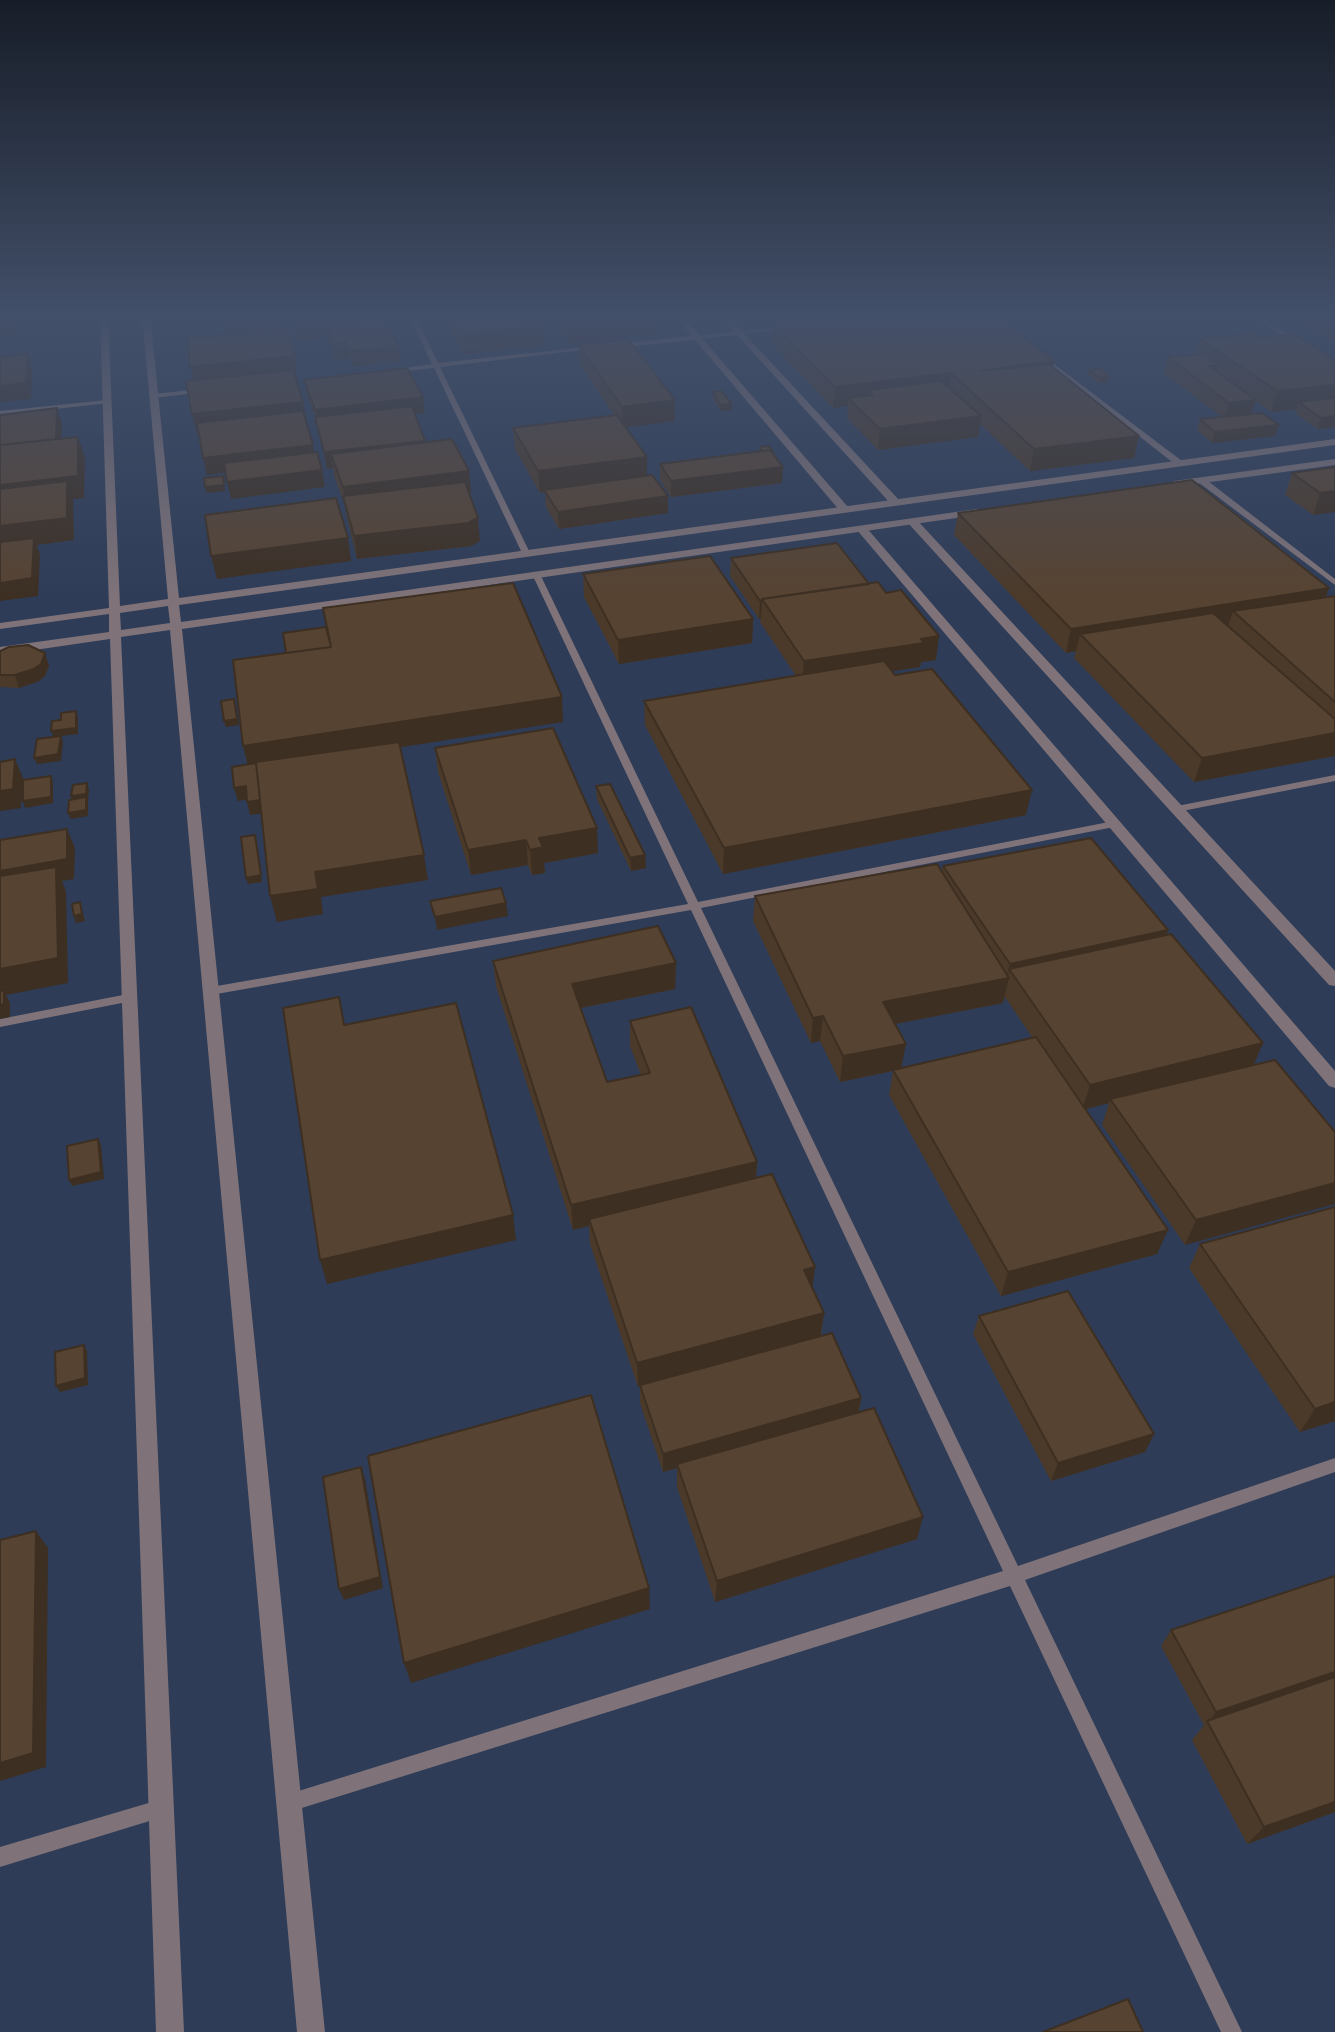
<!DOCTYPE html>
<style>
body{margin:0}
canvas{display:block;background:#293449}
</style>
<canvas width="1335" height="2032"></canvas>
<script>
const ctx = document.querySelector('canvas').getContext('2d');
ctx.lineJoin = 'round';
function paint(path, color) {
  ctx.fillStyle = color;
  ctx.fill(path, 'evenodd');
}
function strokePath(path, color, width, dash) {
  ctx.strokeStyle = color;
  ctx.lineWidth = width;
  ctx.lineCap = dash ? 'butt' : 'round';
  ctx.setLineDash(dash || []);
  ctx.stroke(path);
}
const built = new Path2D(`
 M0,315h1335v1717h-1335z`);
const service = new Path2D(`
 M409,315h6l23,48 158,-17 3,2 -159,19 90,186 -1,2 -7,-2 -88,-185 -39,4 -3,-2 40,-6z
 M1249,315h7l45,27 -5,1z
 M787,326l2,3 -171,19 -3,-2 3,-2z
 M1038,355h4l140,106v4h-6l-138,-108z
 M202,389l3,2 -1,1 -51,6 -3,-2 3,-2z
 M107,400l2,1v2l-109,12v-4z
 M1198,478h6l131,101v6l-137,-103z
 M533,572l7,2 158,328 416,-81 5,3 -5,3 -413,81 317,658 317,-108v14l-310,108 217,452h-21l-211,-446 -721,226 -7,-2 -2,-7 2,-7 7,-2 714,-223 -312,-661 -480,85 -6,-4 6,-4 477,-83 -156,-330z
 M1335,775v6l-158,31 -5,-3 5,-3z
 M128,994l4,1 2,3 -2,3 -132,26v-8z
 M162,1799l7,2 2,7 -2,7 -169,52v-20z`);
const minor = new Path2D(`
 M674,315h8l166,192v4h-8z
 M719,315h8l172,185v4h-8z
 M908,519h8l419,452v15l-6,-1 -421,-462z
 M857,526h8l470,545v17l-6,-2 -472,-556z`);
const tertiary = new Path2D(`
 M100,315h8l12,291 48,-7 -26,-284h8l29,283 1156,-159v6l-1156,160 2,17 796,-113 5,3 -5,3 -795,114 143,1403h-28l-127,-1402 -49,7 63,1395h-28l-46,-1393 -110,16v-8l109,-15v-18l-109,15v-6l109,-15zM168,606l2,17 -49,7 -1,-17z
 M1335,459v6l-161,22 -5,-3 5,-3z`);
const wall = new Path2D(`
 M288,315h92l1,5 17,26 2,15 -47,5 -4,-8 -14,1 -7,-22 -32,3z
 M447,315h96l-6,1 8,29 -81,9 -16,-28z
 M550,315h108v18l-89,10z
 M1286,315h49v26h-3z
 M773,324l281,37 -1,6 86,69 -5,22 -104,13 -50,-47 -2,13 -100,13 -31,-32 1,-12 -15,2 -61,-64z
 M1200,339l135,88 -17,2 -23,-16 1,-4 -25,3 -16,-11 -3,13 23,22 -63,7 -15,-13 3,-11 22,-2 -58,-44 4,-16 28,-2z
 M579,345l96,55v21l-49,6 21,30v18l21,38 -109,16 -13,-22 -1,-15 -5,1 -25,-44 -2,-21 101,-13 -34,-50z
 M1089,370l20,7 -1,5 -10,1 -10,-8z
 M304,380l121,33 -10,1 10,28 44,29 2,21 -2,1 11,48 -9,5 -114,13 -10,-41 -3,-15 -10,-27 -1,-8 -6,1 -11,-50 -9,-24z
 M713,392l19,12v6l-12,1 -7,-14z
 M760,447l22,36 -111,14 -11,-17v-16l99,-12z
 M1335,467l-22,48 -28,-20 7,-22z
 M958,513l368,84 9,-1v160l-141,26 -120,-124 2,-7 -10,2 -112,-118z
 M731,558l138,25 67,77 -15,2 -1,5 -28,4 134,144 -303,59 -78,-149 -1,-24 152,-25 -36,-54 1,-4 -2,1 -29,-43z
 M583,574l170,45 -1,24 -133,21 -35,-67z
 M0,651l45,2 4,13 -4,10 -6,5 -20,7 -19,-1z
 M435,748l163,105 -54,10 1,10 -13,2 -4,-10 -57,10 -33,-103z
 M596,786l49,69 1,13 -15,3 -34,-72z
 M943,866l225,64 -2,5 88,130 21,-5 -90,185 -83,-120 7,-22 -24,6 72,145 -156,42 -112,-201 4,-24 -53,11 -20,-41 -9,2 -58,-122 2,-25 186,-24zM1005,997l27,40 -130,31 -7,-44 108,-21z
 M493,961l183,2 -1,26 -94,19 26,74 34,-7 -11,-29v-25l127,141 -1,16 56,109 12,26 -3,23 40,62 -2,15 58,126 -202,63 -38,-115v-19l-14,4 -23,-69v-17l-2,1 -48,-143 -1,-18 -16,4 -77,-244z
 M1335,1207v214l-35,11 -111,-164 11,-24z
 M979,1316l175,118 -9,18 -94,29 -78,-147z
 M1171,1630l164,182 -88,32 -55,-104 12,-15 -43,-79z`);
const shadedWall = new Path2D(`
 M11,315h59v1l-54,5v12l-16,2v-16z
 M650,315h8v18l-89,10 -1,-20z
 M761,315h41l-41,5z
 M380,316l2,15 -56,-5 2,11 -32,3 -3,-15z
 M280,323l2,15 -53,5 -3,-15z
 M543,325l2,20 -81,9 -2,-20z
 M347,342l2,16 -14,1 -2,-15z
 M398,346l2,15 -47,5 -3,-15z
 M28,354l4,16 -1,29 -31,3v-16z
 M295,356l2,16 -103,10 -4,-15z
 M1054,361l-4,20 -68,-10z
 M1219,365l-5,15 -5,-14z
 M951,373l-3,21 -75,1 -5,-5 -2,14 -18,-6v8l-15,2 2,-21z
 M1109,377l-1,5 -10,1 1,-5z
 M1335,385v19l-37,-2 -2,7 -25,3 6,-21z
 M423,397l2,16 -107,13 -3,-16z
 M675,400v21l-53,7v-21z
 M1256,400l-5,16 -27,3 5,-16z
 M303,402l4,20 -110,13 -5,-21z
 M732,404v6l-12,1v-6z
 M57,408l5,16 -1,32 -61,7z
 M981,416l-3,21 -100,13 2,-21z
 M1335,416v11l-17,2 3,-11z
 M1279,425l-4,11 -63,7 3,-11z
 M1139,436l-5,22 -104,13 4,-22z
 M78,437l7,21 -1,40 -11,1 1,41 -37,5 3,10 -2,41 -38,5v-116z
 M425,441l2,16 -96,-3 2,14 -6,1 -3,-17z
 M313,445l3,16 -109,14 -4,-17z
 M647,457v21l-103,12 1,2 -5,1 -2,-22z
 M783,467l-1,16 -111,14v-16z
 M322,470l3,17 -94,12 -4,-17z
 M469,471l2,21 -125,17 -3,-22z
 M223,476l2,15 -18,2 -2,-6z
 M1335,491v21l-22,3 7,-22z
 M668,496v17l-109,16 -1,-17z
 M478,518l2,23 -9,5 -114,13 -3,-23z
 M348,538l3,23 -134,18 -6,-23z
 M1329,588l-8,23h-88l-5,15 -148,8 -4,17 -10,2 5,-24z
 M760,601h2l-1,17 -2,1z
 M753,619l-1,24 -133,21 -1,-24z
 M939,636l-3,24 -15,2 -1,5 -118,18 2,-24z
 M45,653l4,13 -4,10 -6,5 -20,7 -4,-13z
 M562,697l1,25 -303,47 5,44 -15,2 -3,-13 2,-32 -6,-24z
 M234,699l5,26 -13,2 -2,-6z
 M76,711l2,6v17l-17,2 2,6 -2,19 -24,3 -3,-6 20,-20 -3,-7z
 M1335,733v23l-141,26 8,-24z
 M15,759l8,19 -2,30 -21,3v-20z
 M51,776l2,6v21l-28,5 -2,-7z
 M87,783l2,6 -1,12v15l-17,3 -3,-6 5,-10 -2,-7z
 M246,786l3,13 -11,2 -4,-13z
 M1032,790l-6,25 -303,59 1,-26z
 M597,828l1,25 -54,10 1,10 -13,2 -2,-25 9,-12z
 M67,829l8,19 -1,31 -12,2 4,11 2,91 -62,12 4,8v14l-10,2v-148z
 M255,835l7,47 -14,2 -2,-6z
 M526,840l2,25 -57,10 -3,-25z
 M424,855l4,25 -107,17 2,17 -46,8 -7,-26 45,-24z
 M645,855l1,13 -15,3 -1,-13z
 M80,902l5,19 -9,2 -2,-7z
 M506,903l2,13 -71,14 -2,-13z
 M1168,930l-9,26 -150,13 -2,9h2l-6,25 -124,24 4,-25 123,-24 4,-14z
 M676,963l-1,26 -101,20 -2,-25z
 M823,1016l-3,25 -9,2 2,-25z
 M1263,1043l-11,26 -142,30 -1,4 -27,7 8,-25z
 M906,1044l-5,25 -61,13 3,-26z
 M98,1139l3,6 3,34 -32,7 -3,-6z
 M757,1162l-2,25 -166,32v7l-16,4 -2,-25z
 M1335,1183v21l-150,41 11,-25z
 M513,1215l3,25 -189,44 -7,-24z
 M1168,1230l-11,24 -156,42 7,-24z
 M815,1267l-3,25 -8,-22z
 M824,1313l-4,24 -182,50 -1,-24z
 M84,1345l3,6 1,34 -28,7 -4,-6z
 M861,1398l-3,18 -181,48v4l-14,4v-18z
 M1335,1402v19l-35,11 15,-23z
 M1154,1434l-9,18 -94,29 7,-18z
 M361,1467l4,12 18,109 -39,12 -5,-11z
 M923,1517l-6,22 -202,63 2,-21z
 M36,1531l12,17 -2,219 -46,14v-18z
 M649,1588l1,21 -239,74 -7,-20z
 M1335,1672v11l-127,40 8,-11z
 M1335,1802v10l-88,32 17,-17z`);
const building = new Path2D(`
 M0,315h11v3l-11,1z
 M224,315h54l2,8 -54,5z
 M290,315h90v1l-87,9z
 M451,315h85l7,10 -81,9z
 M562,315h88l-82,8z
 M814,315h182l58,46 -72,10 67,-7 90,72 -105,13 -83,-76 -116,14 -62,-63 8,-6z
 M1326,315h9v5z
 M386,320l12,26 -48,5 -3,-9 -14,2 -7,-18z
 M287,329l8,27 -105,11 -3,-29z
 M1255,333l6,4 32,-3 42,26v25l-58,6 -77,-52z
 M628,339l47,61 -53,7 -43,-62z
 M28,354l-2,29 -26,3v-29z
 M1203,354l16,11 -10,1 47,34 -27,3 -61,-46z
 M407,368l16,29 -108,13 -11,-30z
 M1100,369l9,8 -10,1 -10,-8z
 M293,370l10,32 -111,12 -6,-33z
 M941,381l40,35 -101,13 -32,-31 25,-3 -5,-5z
 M721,391l11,13 -12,1 -7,-13z
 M1335,398v18l-14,2 -23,-16z
 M412,406l13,35 -101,11 -9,-35z
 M57,408l-1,31 -56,6v-30z
 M303,411l10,34 -110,13 -6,-35z
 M1262,413l17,12 -64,7 -15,-13z
 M617,415l30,42 -109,14 -25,-43z
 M78,437v39l-78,9v-40z
 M452,439l17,32 -126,16 -12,-33z
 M769,446l5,8h-1l-3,-4 -8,1 -2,-4z
 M770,450l13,17 -112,14 -11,-17z
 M317,452l5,18 -95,12 -3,-19z
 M1335,467v24l-15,2 -28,-20z
 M652,475l16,21 -110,16 -14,-22z
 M223,476l1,9 -19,2 -1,-9z
 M1192,480l137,108 -258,41 -113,-116z
 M67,481v37l-67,8v-37z
 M465,482l13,36 -10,5 -114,13 -11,-40z
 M336,498l12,40 -137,18 -6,-41z
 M34,538l-2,40 -32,5v-41z
 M837,543l32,41 -107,15 1,1 -3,1 -29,-43z
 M710,556l43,63 -135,21 -35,-66z
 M878,582l8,11 15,-3 38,46 -18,3 3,4 -120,18 -42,-62z
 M513,583l49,114 -319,49 -10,-86 98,-13 -8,-39z
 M1335,596v106l-102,-91z
 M1213,613l122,106v14l-133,25 -122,-124z
 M326,627l5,20 -45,6 -3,-20z
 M28,645l17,8 -4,11 -7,5 -19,6h-15v-24l9,-4z
 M884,661l11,14 37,-6 100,121 -308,58 -80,-147z
 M234,699l3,20 -13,2 -3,-20z
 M76,711v17l-25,3 1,-10 9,-1v-7z
 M553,728l44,100 -58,10 4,9 -13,3 -4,-10 -58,10 -33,-102z
 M61,736l-3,18 -24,4 3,-19z
 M399,742l25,113 -109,17 3,17 -48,7 -14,-134z
 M15,759l-2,30 -13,2v-29z
 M256,763l4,37 -13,2 -1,-16 -12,2 -2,-21z
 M51,776v21l-28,4v-21z
 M87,783l-1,11 -15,2 2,-11z
 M610,784l35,71 -15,3 -34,-72z
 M86,797v13l-18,3 1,-13z
 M67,829v30l-67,12v-31z
 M255,835l6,40 -15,3 -5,-41z
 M1091,838l77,92 -158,34 -67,-98z
 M937,864l72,114 -126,24 23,42 -63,12 -20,-40 -10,2 -58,-122z
 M56,867l2,91 -58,11v-93z
 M501,888l5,15 -71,14 -5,-16z
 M80,902l2,12 -8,2 -2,-12z
 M658,926l18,37 -104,21 35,98 43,-9 -20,-52 61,-14 66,155 -186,43 -78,-244z
 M1171,934l92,109 -173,42 -81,-116z
 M4,990v14l-4,1v-14z
 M339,997l5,28 112,-22 57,212 -193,45 -37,-252z
 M1036,1037l132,193 -160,42 -115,-202z
 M1275,1060l60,72v51l-139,37 -86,-121z
 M98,1139l3,33 -32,8 -2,-34z
 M772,1174l43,93 -11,3 20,43 -187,50 -48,-144z
 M1335,1207v195l-20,7 -115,-165z
 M1068,1291l86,143 -96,29 -79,-147z
 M832,1333l29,65 -198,56 -23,-69z
 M84,1345l1,33 -29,8 -1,-34z
 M591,1395l58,193 -245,75 -36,-207z
 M874,1408l49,109 -206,64 -40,-117z
 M361,1467l19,110 -41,12 -16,-112z
 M36,1531l-3,222 -33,10v-223z
 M1335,1576v96l-119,40 -45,-82z
 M1335,1677v125l-71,25 -57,-106z
 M1128,1999l15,33h-100z`);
paint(built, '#2e3c57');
paint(service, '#7f7379');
paint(minor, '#7f7379');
paint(tertiary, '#7f7379');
paint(wall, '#4b3a2a');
paint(shadedWall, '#3d2f22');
paint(building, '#574331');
strokePath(building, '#3d2f22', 2);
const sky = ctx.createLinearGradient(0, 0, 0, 599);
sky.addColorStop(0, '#171d28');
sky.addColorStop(0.53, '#43506a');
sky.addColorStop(1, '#43506a00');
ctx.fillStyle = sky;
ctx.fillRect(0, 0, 1335, 599);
</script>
